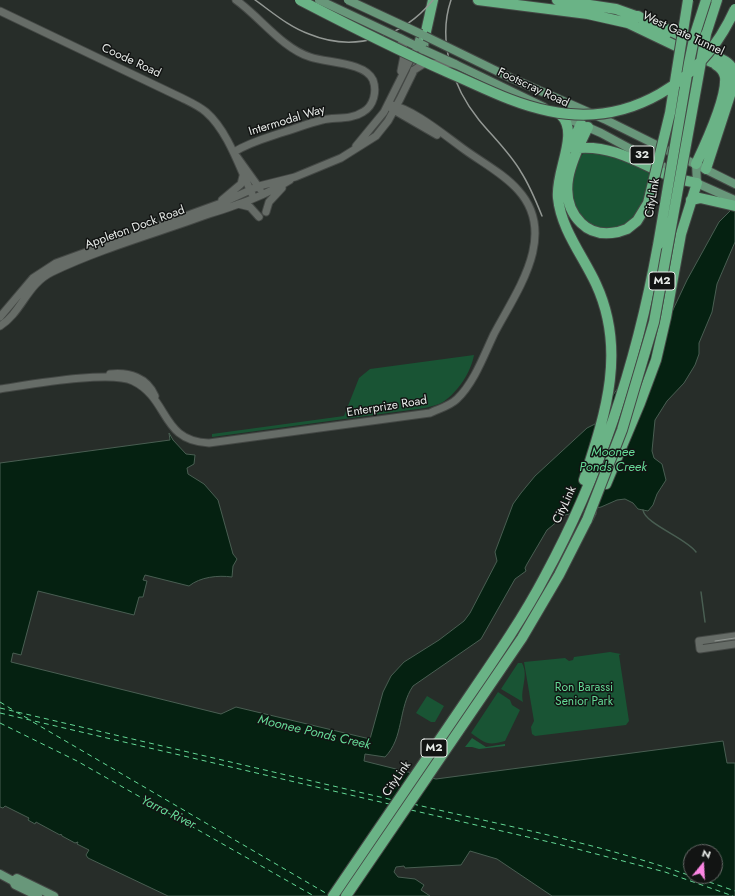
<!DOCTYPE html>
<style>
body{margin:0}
#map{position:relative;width:735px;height:896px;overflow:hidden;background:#272d29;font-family:Jost,sans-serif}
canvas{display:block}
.north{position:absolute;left:683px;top:844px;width:40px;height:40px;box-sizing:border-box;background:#121413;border:1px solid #676a68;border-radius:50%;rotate:18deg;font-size:11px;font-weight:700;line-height:16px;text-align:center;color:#e7ebe8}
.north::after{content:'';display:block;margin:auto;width:14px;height:18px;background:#fc86e3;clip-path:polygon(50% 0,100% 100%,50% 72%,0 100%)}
</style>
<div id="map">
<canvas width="735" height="896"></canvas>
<div class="north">N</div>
</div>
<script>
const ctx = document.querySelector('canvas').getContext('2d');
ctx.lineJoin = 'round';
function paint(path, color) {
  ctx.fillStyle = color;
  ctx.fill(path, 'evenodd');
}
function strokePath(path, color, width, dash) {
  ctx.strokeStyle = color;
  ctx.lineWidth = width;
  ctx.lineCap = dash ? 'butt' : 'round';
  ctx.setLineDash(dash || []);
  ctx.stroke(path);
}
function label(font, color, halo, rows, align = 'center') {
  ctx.font = font + ' Jost,sans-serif';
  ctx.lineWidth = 3;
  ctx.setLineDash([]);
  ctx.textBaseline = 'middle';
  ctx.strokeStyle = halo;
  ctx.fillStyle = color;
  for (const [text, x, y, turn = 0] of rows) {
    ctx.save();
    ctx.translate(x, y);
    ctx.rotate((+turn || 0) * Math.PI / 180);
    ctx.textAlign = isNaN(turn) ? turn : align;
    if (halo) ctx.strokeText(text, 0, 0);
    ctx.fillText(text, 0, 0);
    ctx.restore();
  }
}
const green = new Path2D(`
 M596,150l58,21 -13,39 -14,15 -8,3 -14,2 -17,-6 -15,-17 -2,-19 6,-26 8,-11z
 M474,355c-3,17 -16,37 -31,47 -5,3 -12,4 -18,6l-213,29v-3l132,-18 15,-38 11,-9z
 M610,652l11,2 -2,1 10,66 -3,4 -91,11 -3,-2 -1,-7 3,-6 -10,-59 41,-4 4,3 4,-1 1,-3z
 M518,663h4c7,13 -2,26 1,39l-22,-13z
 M498,692l12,8 2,5 8,5 -15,31c-18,5 -20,2 -34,-8z
 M427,696l17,10 -9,16h-4l-15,-9z`);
const forest = new Path2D(`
 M472,738l14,9 19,-3v2l-26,3 -7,-2h-7z`);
const water = new Path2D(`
 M735,201v41l-18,42 -5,28 -13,31v11l-4,11 -11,18 -17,18 -12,19 -3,31 2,7 8,6 4,16 -9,14 -4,11 -5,6 -10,-2 -5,-6 -8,-4 -8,1 -16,7 -36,8 -18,15 -20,34 -2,4 1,3 -11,8 -34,60 -68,47c-15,22 -9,52 -28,71l-20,-3 -1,7 72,18 287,-38 4,22h8v133h-183l-55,-37 -27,-8 -9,14 -56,3 -1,-2 -8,1 -2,5 4,5 17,2 9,6 -3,5 9,6h-262l-80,-38 -2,-3 3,-5 -12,-6 1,-2 -3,1 -13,-7 -1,-2 -1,1 -24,-13 -1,2 -7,-4 1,-2 -24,-12 -2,2 -3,-1v-344l170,-23 -1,-7 4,7 13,14 9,1 -1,9 -7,4 1,6 16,10 14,16 15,54 4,5 -4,7 -1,11c-14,-2 -32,0 -43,9l-44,-11 -2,5 4,1 -4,16h-4l-5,18 -96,-24 -17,64 -8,-2 -2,9 210,52 15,-7 134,32 13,-47 8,-16 13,-14 35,-22 25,-19 6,-8 27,-52 -2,-9 18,-48 8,-11 14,-17 52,-48 8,-4 18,-29 58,-81 16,-34 32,-58 12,-12zM691,852h24v24h-24z`);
const stream = new Path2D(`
 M643,510c2,14 43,28 53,42
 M701,592l4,30`);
const ferry = new Path2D(`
 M0,702l13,8
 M0,708l393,92
 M16,712l13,7
 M0,713l389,91
 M33,722l296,173
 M0,723l77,38 237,135
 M413,804c93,22 188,40 278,72
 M411,810l147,34 107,28 68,24
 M692,876l43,15`);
const minor = new Path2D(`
 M0,11l182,87c8,4 17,8 24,14 22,19 34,57 46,82
 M400,38l5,13 -4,20
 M392,109l45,26
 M356,146l28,-34 30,-60
 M234,152c16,-10 32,-14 50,-20 13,-4 25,-9 38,-12 13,-3 29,0 41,-8 11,-6 14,-21 10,-32 -8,-18 -46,-17 -63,-23 -28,-9 -50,-40 -74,-57
 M237,157l23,32
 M222,200l19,-16 2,-8
 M238,204l12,3 9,10
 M266,212l3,-10 13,-14
 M0,317l33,-39 23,-15 168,-61 35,-16 36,-9 46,-19 35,-22 12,-15 12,-22 24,-49
 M0,326c22,-14 27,-42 52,-54 50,-24 105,-39 157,-58 28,-9 56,-18 81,-34
 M110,374c19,-2 37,3 45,22
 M0,389c28,-4 110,-19 133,-8 37,18 27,60 76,62l221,-30c8,-4 20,-7 27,-14 17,-16 27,-44 37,-65 22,-42 65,-99 24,-144 -14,-16 -35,-27 -53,-40 -21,-15 -51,-41 -77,-46
 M735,636l-36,5 1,8 35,-5`);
const major = new Path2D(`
 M400,38l24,12 1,-14 -4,-2 -4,13
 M455,64l89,43
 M511,78l93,41 131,65
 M560,115l41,18 74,40
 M696,164l1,19
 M692,181l43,19
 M0,874l13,7 2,4 23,11
 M13,881l4,-3 37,18`);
const highway = new Path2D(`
 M478,0l110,14 40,9 69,33 38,16
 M557,0l59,9 28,10
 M638,16l28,18
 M662,27l49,23
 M706,34l11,-34
 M425,36l8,-36
 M561,115c19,18 -6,57 -3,83 3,31 25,58 38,86 31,67 9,131 -12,196
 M588,127c-14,29 -35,68 -7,96 10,10 23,12 37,9
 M570,147l11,-23
 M578,148c33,-3 60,14 89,27 9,4 20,6 30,8l-16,51 -15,83 -10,43 -16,43 -34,81
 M696,164c9,-19 31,-66 29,-87 -1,-5 -4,-9 -9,-12
 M706,169l28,-86c1,-22 -9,-22 -26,-30
 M691,200l9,-2 35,8
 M333,896c46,-68 93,-136 139,-204 26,-38 52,-76 73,-116 56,-103 92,-215 113,-331
 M346,896l176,-258 37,-63 32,-63`);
const tram = new Path2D(`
 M715,641l20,-3`);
const rail = new Path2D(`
 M255,0c17,12 34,27 54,34 46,19 94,3 124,-34
 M451,0c-14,41 2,88 28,120 14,17 31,33 42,52 9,14 15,29 21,44`);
const minorBridge = new Path2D(`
 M414,70l11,-7 28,1`);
const majorBridge = new Path2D(`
 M319,0l81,38
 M348,0l73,34
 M425,36l86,42
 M424,50l31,14`);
const highwayBridge = new Path2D(`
 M300,0c48,25 98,50 147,72 33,14 66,32 102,39 81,17 153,-29 186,-102
 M618,232l9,-3 10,-8 11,-18 22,-90 18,-113
 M658,245l31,-182 6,-29 11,-34
 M587,520l35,-90 32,-108 52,-288`);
const shields = [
 [642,155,24],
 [662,281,26],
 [434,748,26]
];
const shieldNames = [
 ["32",642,155],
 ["M2",662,281],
 ["M2",434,748]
];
const streetNames = [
 ["West Gate Tunnel",683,34,25],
 ["Coode Road",131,61,25],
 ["Footscray Road",533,88,25],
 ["Intermodal Way",287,121,-17],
 ["CityLink",653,198,-80],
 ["Appleton Dock Road",135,228,-20],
 ["Enterprize Road",387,407,-9],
 ["CityLink",565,505,-65],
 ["CityLink",397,779,-55]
];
const parkNames = [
 ["Ron Barassi",584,688],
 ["Senior Park",584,702]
];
const waterNames = [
 ["Moonee",613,453],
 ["Ponds Creek",613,468],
 ["Moonee Ponds Creek",314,733,13],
 ["Yarra River",168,813,26]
];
paint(green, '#195434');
paint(forest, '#1d613c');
paint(water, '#052111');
strokePath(water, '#495e52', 1);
strokePath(stream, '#495e52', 1.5);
strokePath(ferry, '#64d996', 1, [5, 4]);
strokePath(minor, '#444845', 9);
strokePath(major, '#444845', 10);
strokePath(highway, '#444845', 12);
strokePath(minor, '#666c67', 7);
strokePath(major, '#68977a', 8);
strokePath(highway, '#6ab386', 10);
strokePath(tram, '#939894', 1);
strokePath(rail, '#939894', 1.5);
strokePath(minorBridge, '#444845', 9, []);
strokePath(majorBridge, '#444845', 10, []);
strokePath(highwayBridge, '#444845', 12, []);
strokePath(minorBridge, '#666c67', 7);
strokePath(majorBridge, '#68977a', 8);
strokePath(highwayBridge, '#6ab386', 10);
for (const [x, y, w] of shields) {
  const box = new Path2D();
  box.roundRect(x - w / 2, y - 9, w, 18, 3);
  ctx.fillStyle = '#121413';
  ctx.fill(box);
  strokePath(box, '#e7ebe8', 1);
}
label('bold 11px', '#e7ebe8', null, shieldNames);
label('12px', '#e7ebe8', '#121413', streetNames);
label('12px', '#64d995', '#121413', parkNames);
label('italic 13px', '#64d996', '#121413', waterNames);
</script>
